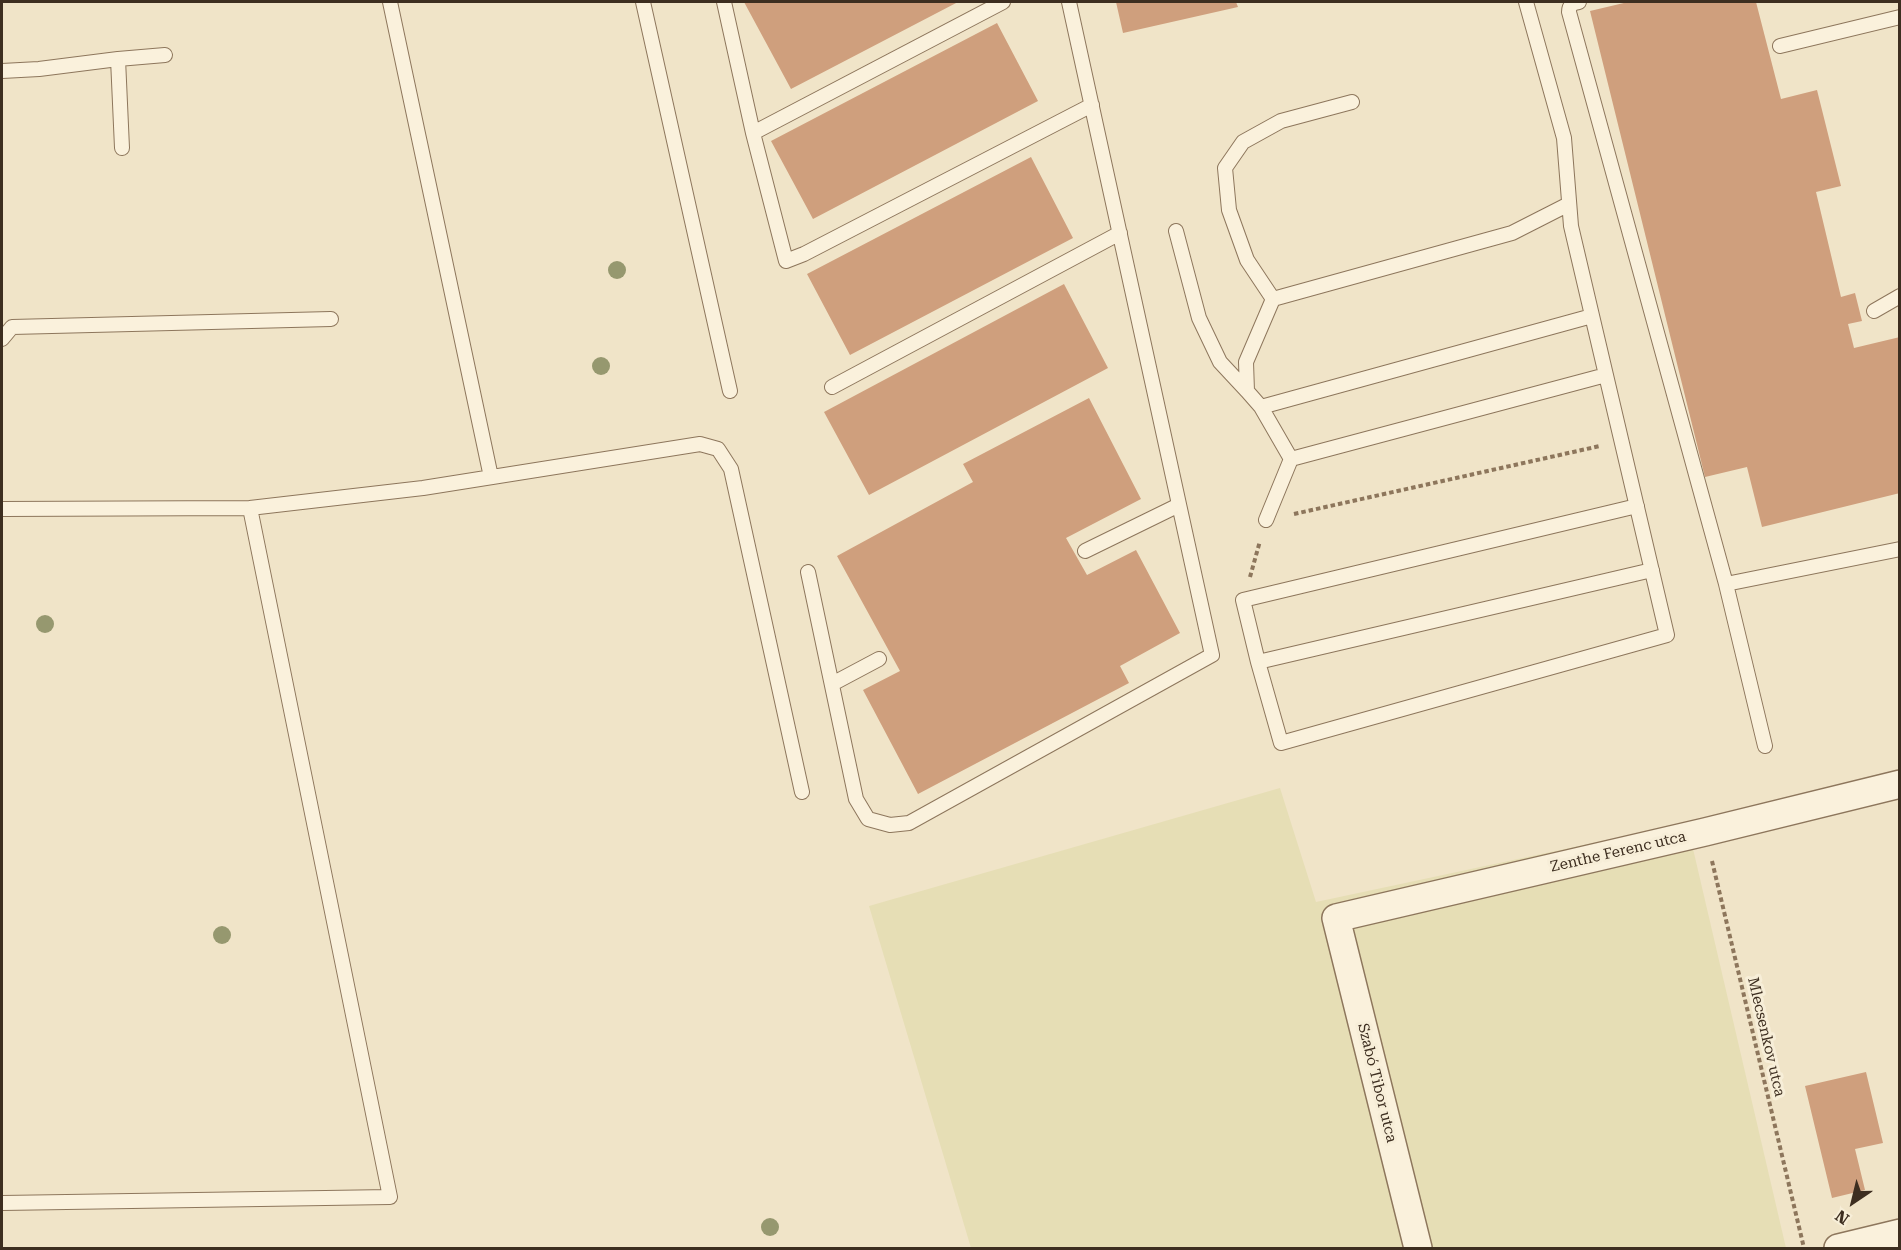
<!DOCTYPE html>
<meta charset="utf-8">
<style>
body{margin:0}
#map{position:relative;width:1901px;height:1250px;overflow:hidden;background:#f0e4c8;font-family:"Roboto Serif",serif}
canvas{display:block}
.frame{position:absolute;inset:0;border:3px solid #3d2e20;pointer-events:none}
.north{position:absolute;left:1823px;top:1172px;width:60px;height:60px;-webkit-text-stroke:4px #f7eed8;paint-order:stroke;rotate:215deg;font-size:16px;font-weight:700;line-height:24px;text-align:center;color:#3d2e20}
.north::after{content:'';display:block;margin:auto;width:21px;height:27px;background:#3d2e20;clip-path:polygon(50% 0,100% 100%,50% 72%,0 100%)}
</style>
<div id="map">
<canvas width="1901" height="1250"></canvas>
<div class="frame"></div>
<div class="north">N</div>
</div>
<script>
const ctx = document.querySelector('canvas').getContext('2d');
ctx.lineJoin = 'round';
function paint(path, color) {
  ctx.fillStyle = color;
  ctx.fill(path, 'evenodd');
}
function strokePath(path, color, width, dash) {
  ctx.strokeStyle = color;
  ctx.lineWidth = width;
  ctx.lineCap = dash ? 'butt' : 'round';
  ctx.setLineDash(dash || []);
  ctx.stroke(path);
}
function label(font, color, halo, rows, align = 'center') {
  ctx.font = font + ' "Roboto Serif",serif';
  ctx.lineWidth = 6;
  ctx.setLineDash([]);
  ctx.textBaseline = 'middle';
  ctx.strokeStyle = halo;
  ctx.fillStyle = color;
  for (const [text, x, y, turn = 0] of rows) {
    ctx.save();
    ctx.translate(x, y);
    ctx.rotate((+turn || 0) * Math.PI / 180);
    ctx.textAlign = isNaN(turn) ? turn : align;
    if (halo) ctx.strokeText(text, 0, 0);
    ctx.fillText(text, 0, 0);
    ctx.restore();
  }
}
const farmland = new Path2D(`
 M1280,788l36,114 371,-79 99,425h-815l-102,-342z`);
const building = new Path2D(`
 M744,2h214l-167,87z
 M1116,2h120l2,5 -115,26z
 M1628,2h128l25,97 36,-9 24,96 -25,6 25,105 14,-4 7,28 -14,3 6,24 46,-11v156l-138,34 -15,-60 -42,10 -115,-466z
 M997,23l41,78 -225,118 -42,-78z
 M1031,157l42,81 -223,117 -43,-81z
 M1064,284l44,84 -239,127 -45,-83z
 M1089,398l52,101 -75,39 21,37 49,-25 44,83 -60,33 9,17 -211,111 -55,-104 37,-19 -63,-115 136,-74 -10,-18z
 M1866,1072l17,71 -28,6 10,41 -33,8 -27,-112z`);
const path = new Path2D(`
 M1294,514l306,-68
 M1250,577l10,-36
 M1712,861l92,387`);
const lane = new Path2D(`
 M390,2l101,475
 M643,2l87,389
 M724,2l29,131 33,128 18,-7 288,-149
 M1526,2l38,136 7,88 96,409 -386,108 -23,-81 394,-92
 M1579,2c-7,1 -10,3 -10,10l157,572 39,162
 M1780,46l120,-29
 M118,59l47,-4
 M2,71l37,-2 79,-10 4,89
 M1352,102l-71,19 -38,21 -18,26 4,42 18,50 26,39 239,-66 57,-29
 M753,133l250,-131
 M1176,231l23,87 21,44 27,29
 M1874,311l26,-15
 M2,339l10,-12 319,-8
 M832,387l288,-154
 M1261,407l-14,-16 -1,-29 27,-63
 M1291,459l-30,-52 331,-91
 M250,508l173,-20 277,-44 18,5 13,20 71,323
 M2,509l248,-1 140,689 -388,6
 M1266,520l25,-61 315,-84
 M1085,551l94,-46
 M808,572l48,227 12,20 22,6 19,-2 303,-168 -143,-653
 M1726,584l174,-35
 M1258,662l-15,-62 394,-94
 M832,684l47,-25`);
const street = new Path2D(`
 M1418,1248l-82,-330 369,-86 195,-48
 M1838,1248l62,-15`);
const trees = [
 [617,270],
 [601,366],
 [45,624],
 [222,935],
 [770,1227]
];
const streetNames = [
 ["Zenthe Ferenc utca",1618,852,-13],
 ["Mlecsenkov utca",1766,1037,77],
 ["Szabó Tibor utca",1377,1083,76]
];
paint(farmland, '#e6deb5');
paint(building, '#cf9f7d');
strokePath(lane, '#8d765c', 16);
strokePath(street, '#8d765c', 30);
strokePath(path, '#8d765c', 4, [4.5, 3]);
strokePath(lane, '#faf1dc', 14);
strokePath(street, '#faf1dc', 27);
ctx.fillStyle = '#96986f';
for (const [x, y] of trees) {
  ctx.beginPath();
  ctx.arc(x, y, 9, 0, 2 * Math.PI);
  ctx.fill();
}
label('15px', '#3d2e20', '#f7eed8', streetNames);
</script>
